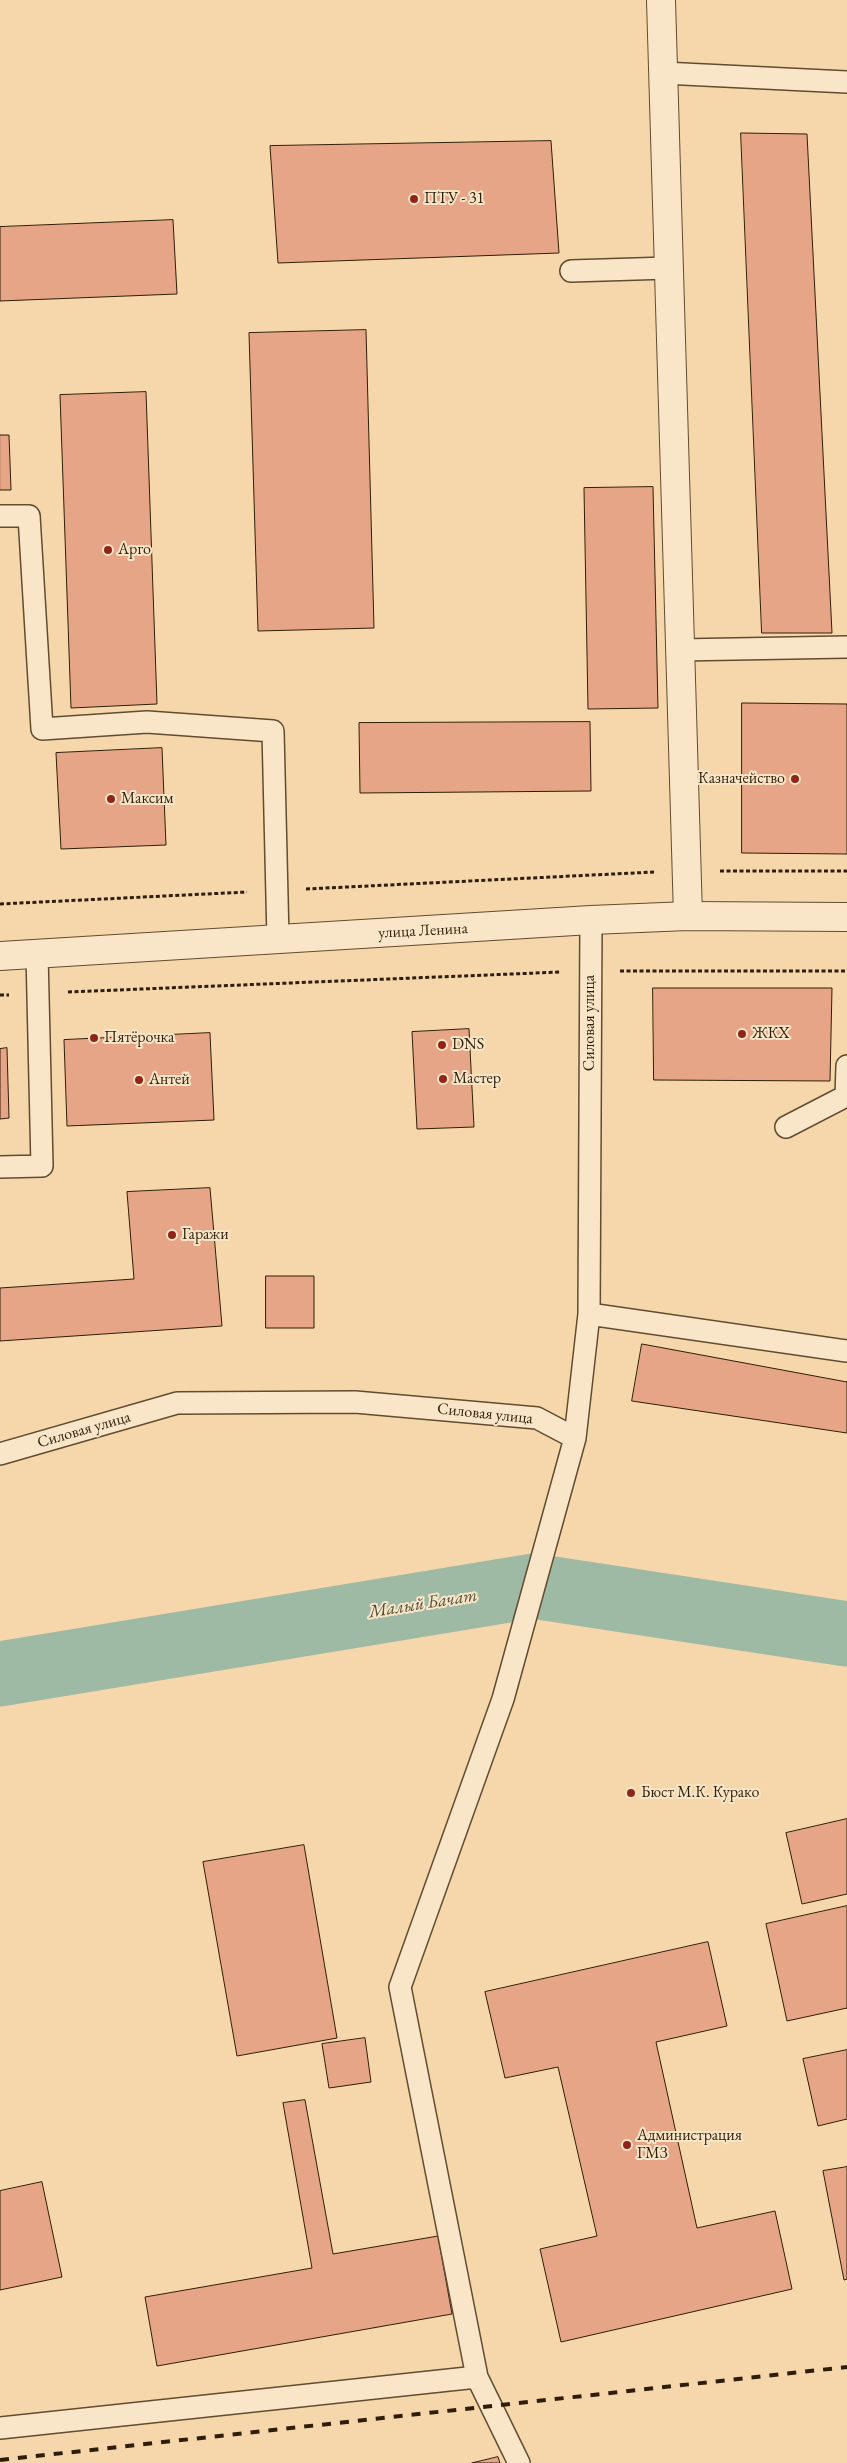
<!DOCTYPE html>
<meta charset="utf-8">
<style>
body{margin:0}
canvas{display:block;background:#f6d7ab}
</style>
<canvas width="847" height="2463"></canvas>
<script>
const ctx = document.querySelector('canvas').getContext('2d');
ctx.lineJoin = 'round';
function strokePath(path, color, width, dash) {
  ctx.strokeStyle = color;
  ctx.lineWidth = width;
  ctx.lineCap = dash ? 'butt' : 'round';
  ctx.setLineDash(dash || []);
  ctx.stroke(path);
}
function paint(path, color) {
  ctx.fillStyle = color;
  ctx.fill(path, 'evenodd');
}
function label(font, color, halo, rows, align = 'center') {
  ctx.font = font + ' "EB Garamond",serif';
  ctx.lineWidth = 4;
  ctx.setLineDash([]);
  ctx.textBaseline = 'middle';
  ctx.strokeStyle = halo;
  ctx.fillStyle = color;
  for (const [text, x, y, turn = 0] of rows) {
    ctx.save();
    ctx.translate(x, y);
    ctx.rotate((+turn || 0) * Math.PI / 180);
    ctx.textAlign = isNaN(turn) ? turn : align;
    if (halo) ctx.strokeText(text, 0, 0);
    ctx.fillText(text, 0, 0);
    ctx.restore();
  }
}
const river = new Path2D(`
 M0,1674l533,-88 314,48`);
const building = new Path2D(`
 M741,133l66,1 25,499h-70z
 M551,141l8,112 -281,10 -8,-117z
 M173,220l4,74 -177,7v-74z
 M366,330l8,298 -116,3 -9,-298z
 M146,392l11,312 -86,4 -11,-313z
 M0,435h9l2,55h-11z
 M653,487l5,221 -70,1 -4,-221z
 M742,703l105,1v150l-105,-1z
 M590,722l1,69 -231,2 -1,-70z
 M162,748l4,97 -105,4 -5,-96z
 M653,988h179l-2,93 -176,-1z
 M469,1029l5,98 -57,2 -5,-97z
 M210,1033l4,87 -147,6 -3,-86z
 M7,1048l2,70 -9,1v-70z
 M210,1188l12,138 -222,15v-53l134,-9 -7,-87z
 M266,1276h48v52h-48z
 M642,1344l205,38v51l-215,-32z
 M847,1819v75l-45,10 -16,-71z
 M304,1845l33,193 -100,18 -34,-194z
 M847,1906v102l-60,13 -21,-97z
 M708,1942l19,84 -71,16 41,186 78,-17 17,78 -231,53 -21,-93 57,-13 -39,-169 -53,11 -20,-86z
 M365,2038l6,44 -42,6 -7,-44z
 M847,2050v69l-29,7 -15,-67z
 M305,2100l28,154 105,-18 14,78 -295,52 -12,-69 167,-29 -29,-165z
 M847,2167v112l-3,1 -21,-109z
 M42,2182l20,95 -62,13v-99z
 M498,2457l2,6h-28z`);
const path = new Path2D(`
 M720,871h127
 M306,889l348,-17
 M0,904l247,-12
 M620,971h227
 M68,992l493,-20
 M0,995h9`);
const service = new Path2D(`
 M663,73l184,9
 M571,271l97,-3
 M0,516h29l13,213 105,-7 126,9 5,208
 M679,650l168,-3
 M786,1127l60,-31 1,-30
 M0,1167l42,-1 -5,-212
 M589,1314l258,37
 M0,1454l177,-51 178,-1 182,16 38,20 14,-124 2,-394
 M477,2377l42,86
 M0,2428l477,-51 -77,-390 103,-288 72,-261`);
const minor = new Path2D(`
 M661,0l27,916`);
const tertiary = new Path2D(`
 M0,956l591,-36 97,-4 159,1`);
const rail = new Path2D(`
 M0,2460l847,-93`);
const markers = [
 [414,199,5,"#8f2418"],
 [108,550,5,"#8f2418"],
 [795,779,5,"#8f2418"],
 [111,799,5,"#8f2418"],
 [742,1034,5,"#8f2418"],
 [94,1038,5,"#8f2418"],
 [442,1045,5,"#8f2418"],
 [443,1079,5,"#8f2418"],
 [139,1080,5,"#8f2418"],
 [172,1235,5,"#8f2418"],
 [631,1793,5,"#8f2418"],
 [627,2145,5,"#8f2418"]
];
const poiNames = [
 ["ПТУ - 31",424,199],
 ["Арго",118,550],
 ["Казначейство",785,779,"right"],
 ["Максим",121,799],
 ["ЖКХ",752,1034],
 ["Пятёрочка",104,1038],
 ["DNS",452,1045],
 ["Мастер",453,1079],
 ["Антей",149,1080],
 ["Гаражи",182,1235],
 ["Бюст М.К. Курако",641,1793],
 ["Администрация",637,2136],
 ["ГМЗ",637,2154]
];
const streetNames = [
 ["улица Ленина",423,931,-3],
 ["Силовая улица",590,1023,-90],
 ["Силовая улица",485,1414,6],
 ["Силовая улица",84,1430,-16]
];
const waterNames = [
 ["Малый Бачат",423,1604,-9]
];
strokePath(river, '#9ebaa4', 65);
paint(building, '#e7a587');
strokePath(building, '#2f1e07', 1);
strokePath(service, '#614c30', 24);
strokePath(minor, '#614c30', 30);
strokePath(tertiary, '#614c30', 30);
strokePath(path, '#2f1e07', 3, [4, 2.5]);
strokePath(service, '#f9e5c8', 21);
strokePath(minor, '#f9e5c8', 28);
strokePath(tertiary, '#f9e5c8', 28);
strokePath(rail, '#2f1e07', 4, [9, 9]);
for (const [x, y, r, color] of markers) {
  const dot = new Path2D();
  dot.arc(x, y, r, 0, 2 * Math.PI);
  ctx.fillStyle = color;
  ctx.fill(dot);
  strokePath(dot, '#f9e5c8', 2);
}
label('16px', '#2f1e07', '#f9e5c8', poiNames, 'left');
label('16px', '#2f1e07', '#f9e5c8', streetNames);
label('italic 18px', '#504d36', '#f9e5c8', waterNames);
</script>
